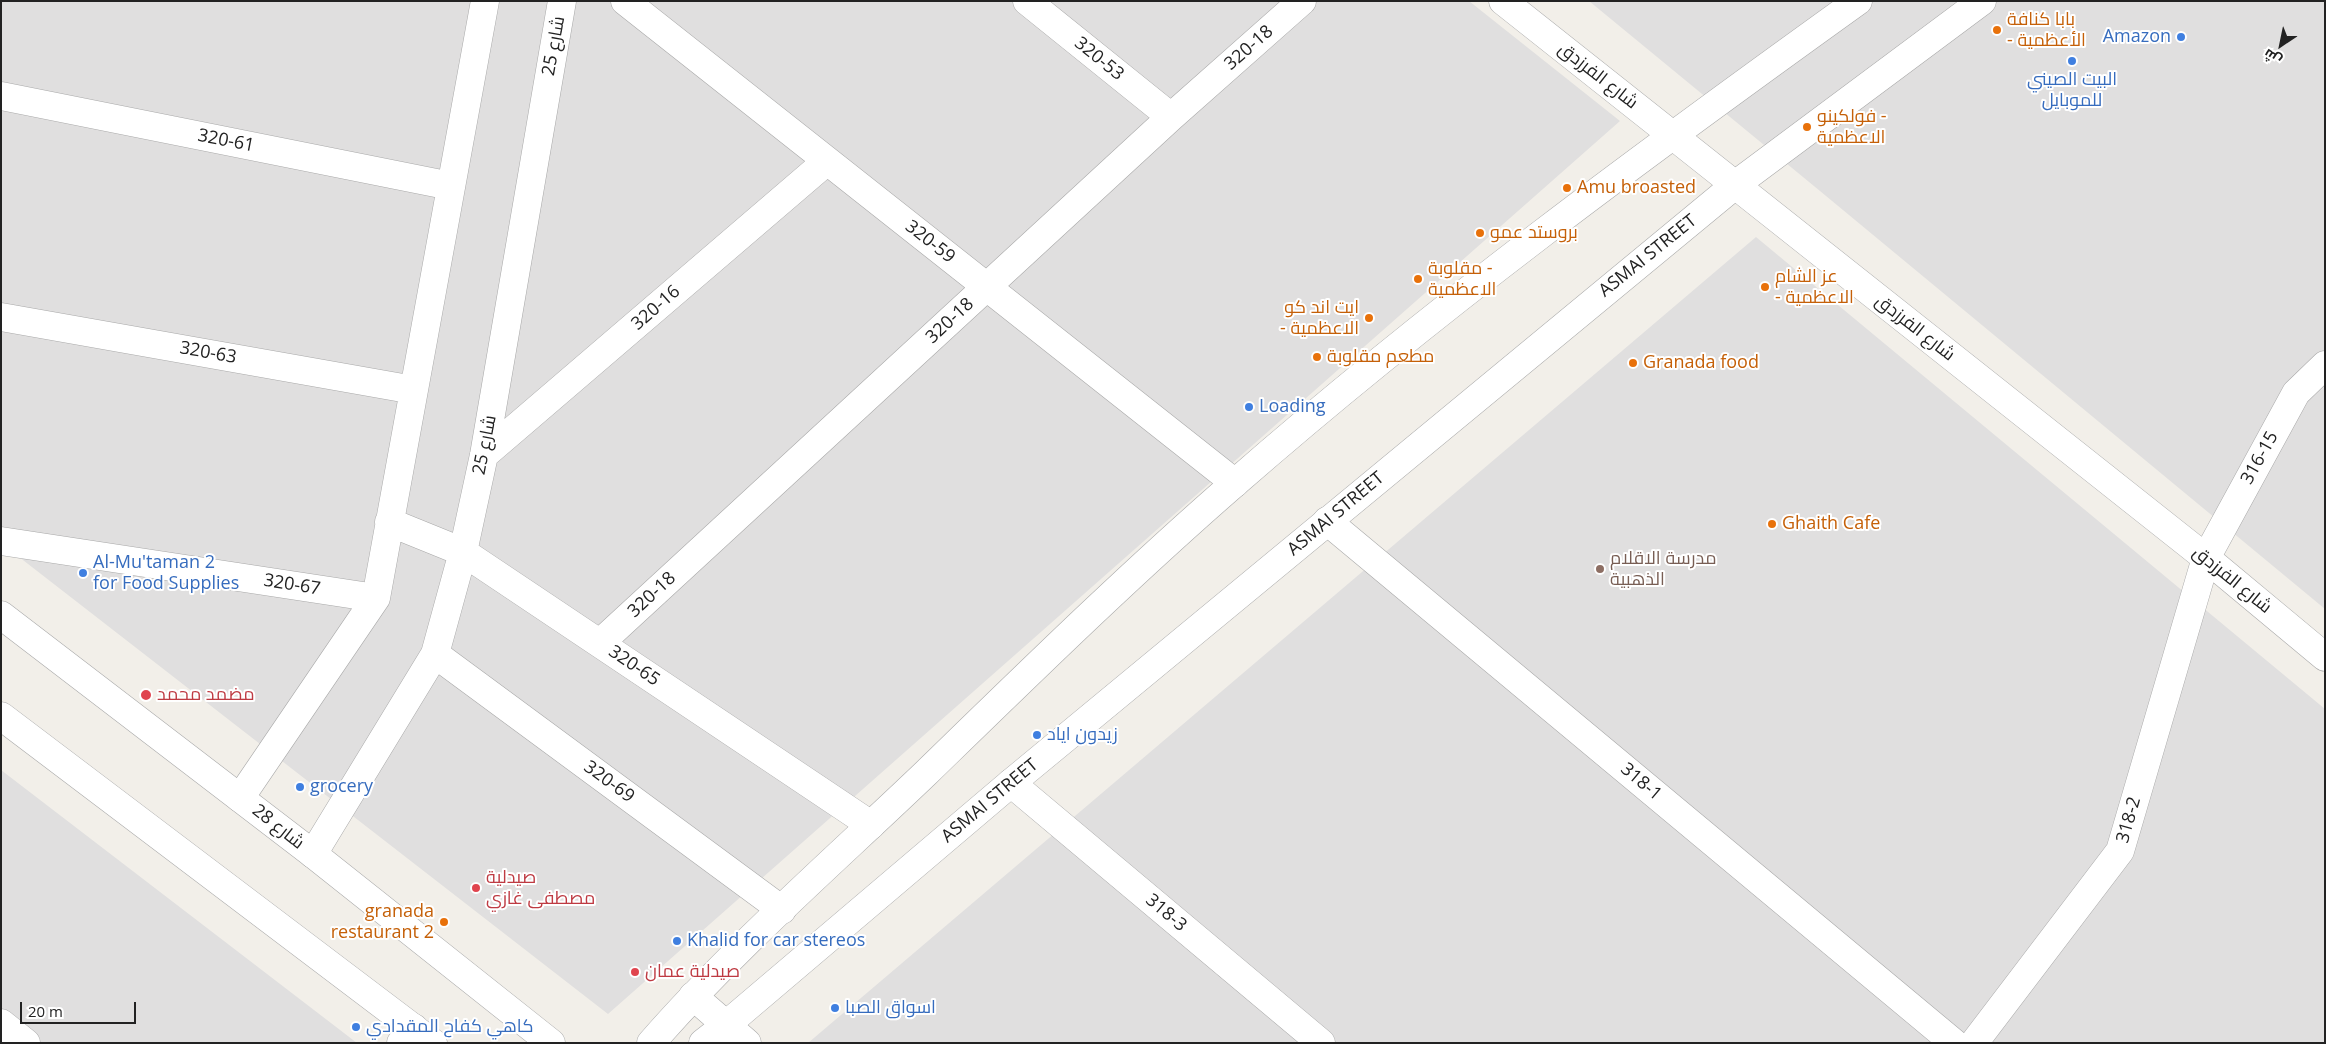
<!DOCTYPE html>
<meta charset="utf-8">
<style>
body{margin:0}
#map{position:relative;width:2326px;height:1044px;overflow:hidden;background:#f2efe9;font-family:"Open Sans",Cairo,sans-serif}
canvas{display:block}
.frame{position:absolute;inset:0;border:2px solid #222;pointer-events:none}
.north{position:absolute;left:2256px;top:20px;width:50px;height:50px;-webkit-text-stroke:4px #fff;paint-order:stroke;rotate:214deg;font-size:14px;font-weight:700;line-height:20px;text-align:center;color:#222}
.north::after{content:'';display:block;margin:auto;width:18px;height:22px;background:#222;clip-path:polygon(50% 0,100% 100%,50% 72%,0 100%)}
.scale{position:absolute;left:20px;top:1002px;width:116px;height:22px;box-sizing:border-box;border:2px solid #222;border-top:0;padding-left:6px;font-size:15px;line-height:18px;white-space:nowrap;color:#222;-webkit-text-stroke:4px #fff;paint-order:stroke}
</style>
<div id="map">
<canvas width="2326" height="1044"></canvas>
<div class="frame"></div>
<div class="north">ش</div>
<div class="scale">20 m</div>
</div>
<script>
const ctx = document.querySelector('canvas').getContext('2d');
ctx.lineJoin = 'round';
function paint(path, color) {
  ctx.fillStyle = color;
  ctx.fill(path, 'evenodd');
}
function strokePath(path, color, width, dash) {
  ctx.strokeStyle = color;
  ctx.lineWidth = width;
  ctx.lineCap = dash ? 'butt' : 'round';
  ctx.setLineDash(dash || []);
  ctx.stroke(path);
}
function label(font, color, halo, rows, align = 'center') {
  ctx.font = font + ' "Open Sans",Cairo,sans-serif';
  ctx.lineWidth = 4;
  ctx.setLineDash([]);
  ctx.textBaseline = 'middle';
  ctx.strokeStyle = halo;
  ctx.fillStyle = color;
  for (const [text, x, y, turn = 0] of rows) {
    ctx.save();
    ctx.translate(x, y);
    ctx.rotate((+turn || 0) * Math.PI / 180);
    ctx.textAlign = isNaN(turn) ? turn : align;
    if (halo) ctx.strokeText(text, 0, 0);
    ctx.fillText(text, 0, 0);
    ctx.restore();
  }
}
const residential = new Path2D(`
 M1,1h1468l151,120 -1012,893 -607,-471z
 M1589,1h736v608l-505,-418z
 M1756,237l569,472v334h-1517z
 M1,770l356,273h-356z`);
const minor = new Path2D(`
 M625,1l610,482
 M1027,1l144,116
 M1503,1l703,557 119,99
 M1,96l450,90
 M1,317l413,73
 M484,455l343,-294
 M1327,521l627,522
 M389,522l74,30 408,273
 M1,541l375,57
 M600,643l571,-526 131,-116
 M435,654l347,256
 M1011,783l310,260
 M240,798l136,-200 109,-597
 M313,854l122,-200 28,-102 21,-97 78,-454
 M693,996l54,47
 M1,1023l25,20
 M401,1043l13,-15
 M1974,1043l146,-192 86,-293 90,-165 29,-28`);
const tertiary = new Path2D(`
 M1,615l312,239 238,189
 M1,716l432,327
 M651,1043c85,-97 183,-182 275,-270 102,-99 203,-198 310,-291 198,-173 409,-328 622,-481
 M703,1043l23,-18 285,-242 724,-598 247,-184`);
const markers = [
 [1997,30,5,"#e8710a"],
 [2181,37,5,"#3f7fe0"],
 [2072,61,5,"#3f7fe0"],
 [1807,127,5,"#e8710a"],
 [1567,188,5,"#e8710a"],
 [1480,233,5,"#e8710a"],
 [1418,279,5,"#e8710a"],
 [1765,287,5,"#e8710a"],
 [1369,318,5,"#e8710a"],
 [1317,357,5,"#e8710a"],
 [1633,363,5,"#e8710a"],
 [1249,407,5,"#3f7fe0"],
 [1772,524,5,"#e8710a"],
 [1600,569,5,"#8d6e63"],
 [83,573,5,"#3f7fe0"],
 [146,695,6,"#e0444e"],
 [1037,735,5,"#3f7fe0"],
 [300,787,5,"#3f7fe0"],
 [476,888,5,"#e0444e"],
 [444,922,5,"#e8710a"],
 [677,941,5,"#3f7fe0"],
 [635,972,5,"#e0444e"],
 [835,1008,5,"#3f7fe0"],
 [356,1027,5,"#3f7fe0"]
];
const foodNames = [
 ["بابا كنافة",2007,20],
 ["- الأعظمية",2007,41],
 ["فولكينو -",1817,117],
 ["الاعظمية",1817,138],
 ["Amu broasted",1577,188],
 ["بروستد عمو",1490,233],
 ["مقلوبة -",1428,269],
 ["الاعظمية",1428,290],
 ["عز الشام",1775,277],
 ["- الاعظمية",1775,298],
 ["ايت اند كو",1359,308,"right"],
 ["- الاعظمية",1359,329,"right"],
 ["مطعم مقلوبة",1327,357],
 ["Granada food",1643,363],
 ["Ghaith Cafe",1782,524],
 ["granada",434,912,"right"],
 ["restaurant 2",434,933,"right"]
];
const shopNames = [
 ["Amazon",2171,37,"right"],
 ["البيت الصيني",2072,80,"center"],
 ["للموبايل",2072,101,"center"],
 ["Loading",1259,407],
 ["Al-Mu'taman 2",93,563],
 ["for Food Supplies",93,584],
 ["زيدون اياد",1047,735],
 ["grocery",310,787],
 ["Khalid for car stereos",687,941],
 ["اسواق الصبا",845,1008],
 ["كاهي كفاح المقدادي",366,1027]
];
const streetNames = [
 ["شارع 25",554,46,-80],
 ["320-18",1249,48,-41],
 ["320-53",1099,59,39],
 ["شارع الفرزدق",1598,76,38],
 ["320-61",226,141,11],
 ["320-59",930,242,38],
 ["ASMAI STREET",1648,256,-39],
 ["320-16",656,308,-41],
 ["320-18",950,321,-43],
 ["شارع الفرزدق",1915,328,38],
 ["320-63",208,353,10],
 ["شارع 25",485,445,-79],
 ["316-15",2260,458,-61],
 ["ASMAI STREET",1336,514,-40],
 ["شارع الفرزدق",2232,580,39],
 ["320-67",292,585,9],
 ["320-18",652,595,-43],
 ["320-65",634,666,34],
 ["320-69",609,782,36],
 ["318-1",1641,782,40],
 ["ASMAI STREET",990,801,-40],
 ["318-2",2129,820,-74],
 ["شارع 28",278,827,38],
 ["318-3",1166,913,40]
];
const educationNames = [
 ["مدرسة الاقلام",1610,559],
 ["الذهبية",1610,580]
];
const healthNames = [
 ["مضمد محمد",157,695],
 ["صيدلية",486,878],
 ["مصطفى غازي",486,899],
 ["صيدلية عمان",645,972]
];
paint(residential, '#e0dfdf');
strokePath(minor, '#a9a9a9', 29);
strokePath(tertiary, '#a9a9a9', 29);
strokePath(minor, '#fff', 28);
strokePath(tertiary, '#fff', 28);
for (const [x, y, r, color] of markers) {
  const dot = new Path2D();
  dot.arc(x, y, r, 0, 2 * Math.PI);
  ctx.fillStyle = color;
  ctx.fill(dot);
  strokePath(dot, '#fff', 2);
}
label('18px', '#c56008', '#fff', foodNames, 'left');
label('18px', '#366cbe', '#fff', shopNames, 'left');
label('18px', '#222', '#fff', streetNames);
label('18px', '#785e54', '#fff', educationNames, 'left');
label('18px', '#be3a42', '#fff', healthNames, 'left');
</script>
